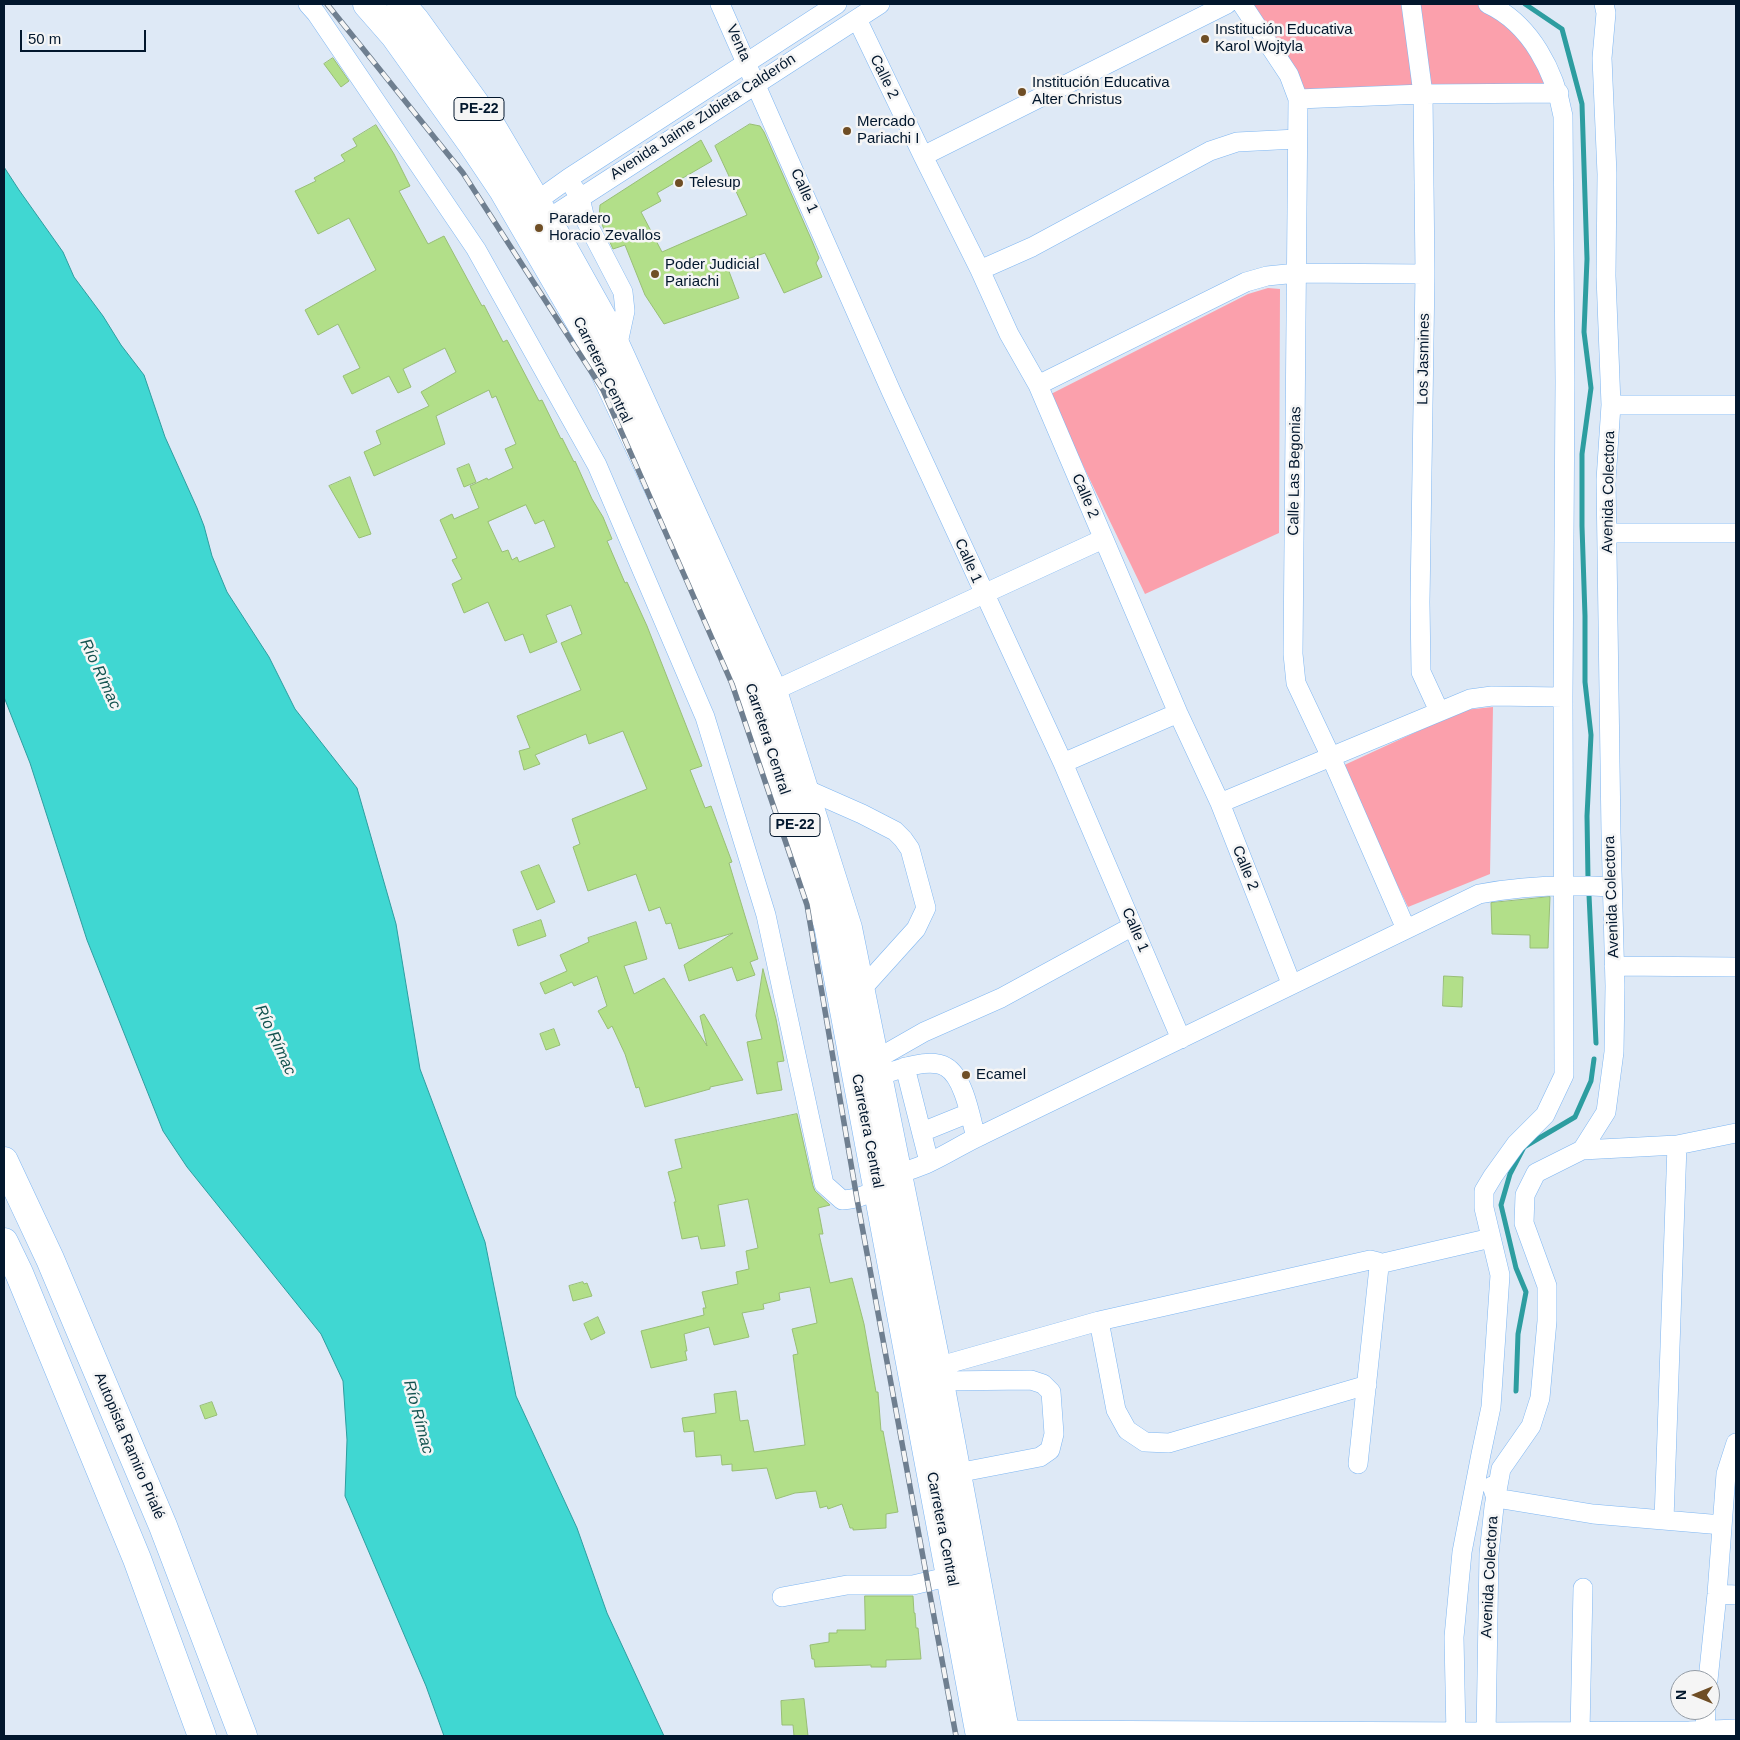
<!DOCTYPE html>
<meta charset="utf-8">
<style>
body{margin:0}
#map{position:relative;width:1740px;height:1740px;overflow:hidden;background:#dee9f6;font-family:Helvetica,sans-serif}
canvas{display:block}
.frame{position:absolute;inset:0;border:5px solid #02172d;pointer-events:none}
.north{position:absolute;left:1670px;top:1670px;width:50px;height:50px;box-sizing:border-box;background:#f5f5f5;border:1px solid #949ca5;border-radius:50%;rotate:270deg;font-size:14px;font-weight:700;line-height:20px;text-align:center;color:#02172d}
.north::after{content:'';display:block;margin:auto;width:18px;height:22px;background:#6f4e25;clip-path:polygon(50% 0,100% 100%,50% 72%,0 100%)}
.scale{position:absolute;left:20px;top:30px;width:126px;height:22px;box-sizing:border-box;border:2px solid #02172d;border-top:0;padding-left:6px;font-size:15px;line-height:18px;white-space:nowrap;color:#02172d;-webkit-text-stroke:4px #f5f5f5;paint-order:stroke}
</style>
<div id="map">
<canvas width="1740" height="1740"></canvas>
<div class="frame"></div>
<div class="north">N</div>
<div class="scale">50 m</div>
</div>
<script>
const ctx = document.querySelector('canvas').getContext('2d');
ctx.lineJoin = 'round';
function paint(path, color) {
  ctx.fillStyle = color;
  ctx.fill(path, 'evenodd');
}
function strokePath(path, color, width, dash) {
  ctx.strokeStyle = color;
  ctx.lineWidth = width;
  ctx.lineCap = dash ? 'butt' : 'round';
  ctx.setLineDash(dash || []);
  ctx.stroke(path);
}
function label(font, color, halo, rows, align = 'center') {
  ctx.font = font + ' Helvetica,sans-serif';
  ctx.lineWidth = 5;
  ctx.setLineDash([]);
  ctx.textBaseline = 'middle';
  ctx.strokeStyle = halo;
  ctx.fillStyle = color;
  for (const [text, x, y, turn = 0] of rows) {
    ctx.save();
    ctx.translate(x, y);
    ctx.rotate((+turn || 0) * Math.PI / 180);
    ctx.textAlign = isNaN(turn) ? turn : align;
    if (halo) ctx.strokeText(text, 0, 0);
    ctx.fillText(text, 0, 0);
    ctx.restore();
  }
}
const green = new Path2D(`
 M1252,4h154l13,87 -119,3z
 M1417,4h57l5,1 45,36 28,47 -125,1z
 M1268,288l12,1 -1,244 -134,61 -96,-199 199,-101z
 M1493,707l-3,167 -82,33 -68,-140 124,-57z`);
const water = new Path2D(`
 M4,167l15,23 44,62 11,25 29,39 18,29 23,30 21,62 32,71 7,18 8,30 15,36 42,65 26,52 62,79 39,136 24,145 65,173 31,154 61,132 30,85 57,123h-220l-18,-50 -81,-190 2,-56 -4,-59 -22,-47 -134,-167 -24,-36 -76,-191 -57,-177 -26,-66z`);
const stream = new Path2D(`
 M1525,4l37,25 20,75 5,155 -3,73 7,56 -9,66v72l3,90v66l6,53 -4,81 1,63
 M1589,895l7,148
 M1516,1391l2,-57 8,-42 -10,-24 -15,-63 9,-31 14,-27 51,-30 16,-36 3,-22`);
const building = new Path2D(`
 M333,58l16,23 -8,6 -17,-23z
 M750,124l10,2 4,6 48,109 7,17 -3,5 6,14 -38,16 -19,-40 -38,13 12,32 -75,26 -19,-29 -20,-50 -12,4 -14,-31 1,-13 101,-65 11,21 -55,32 4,8 -20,11 21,40 85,-37 -32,-69z
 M376,125l18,29 16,32 -11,5 29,53 16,-8 38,70 2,-1 19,37 4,-2 32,61 3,-1 19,39 1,-1 12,24 1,-1 17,38 11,18 9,22 -5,2 18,42 2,-1 20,44 55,140 -12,4 15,38 6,-2 21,56 -3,1 29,96 -8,3 5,13 -18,6 -5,-14 -43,14 -5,-16 49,-32 -54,16 -8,-26 -5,1 -6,-17 -11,4 -13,-37 -48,17 -15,-44 7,-3 -8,-25 75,-30 -24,-58 -34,13 -3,-10 -51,21 5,9 -16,6 -5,-19 11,-3 -13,-32 64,-26 -20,-47 21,-9 -11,-29 -25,10 11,27 -27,11 -7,-19 -18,7 -17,-39 -24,11 -12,-29 10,-5 -10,-19 5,-2 -17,-38 12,-6 2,5 25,-11 -9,-22 17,-8 1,2 25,-12 -8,-19 11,-5 -20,-48 -4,2 -3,-8 -53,26 9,28 -71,32 -10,-24 17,-8 -5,-13 53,-25 -8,-14 35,-20 -11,-24 -42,21 8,18 -13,6 -9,-17 -37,18 -9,-18 17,-8 -22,-44 -20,11 -13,-25 71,-40 -27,-52 -31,16 -23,-43 21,-10 -2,-3 31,-17 -4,-6 16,-9 -4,-7zM526,505l9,19 9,-4 11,27 -36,15 -2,-5 -5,3 -4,-10 -6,2 -14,-30z
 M469,464l7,18 -12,5 -7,-18z
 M350,477l21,57 -12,4 -30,-52z
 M539,865l16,37 -18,8 -16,-38z
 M1550,897l-2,51h-18v-13l-38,-1 -1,-31z
 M541,920l5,16 -28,10 -5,-16z
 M636,922l11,37 -23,7 10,28 30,-16 43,68 -7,-30 4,-2 39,66 -33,7v2l-65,18 -6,-20 -3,1 -11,-34 -13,-28 -4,3 -10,-18 9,-5 -10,-30 -23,10 -2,-4 -27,12 -5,-11 27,-12 -7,-16 29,-13 -1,-4z
 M763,969l13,50 8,42 -7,1 5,28 -25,4 -10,-52 15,-3 -6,-23z
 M1444,976l19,1 -1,30 -19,-1z
 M554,1029l6,16 -14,5 -6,-16z
 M797,1114l16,72 2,5 15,14 -12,3 5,26h-4l11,49 22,-5 12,46 12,68h2l3,39h2l15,81 -12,2v14l-33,2v-2h-3l-8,-24 -14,5 -1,-3 -7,2 -4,-17 -21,2 -19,6 -9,-31 -35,3v-7l-10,1 -1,-10 -25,2 -2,-26 -10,1 -2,-14 34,-5 -2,-19 22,-3 4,30 8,-1 6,32 51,-7 -12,-90 5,-1 -6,-25 25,-6 -7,-36 -31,6 1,7 -17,4 1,5 -22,4 7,24 -35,8 -5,-18 -25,7 3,17h-2l2,9 -36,8 -10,-37 63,-16 -1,-7h3l-4,-16 36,-8 -2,-12 13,-3 -3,-18 12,-3 -10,-49 -30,6 7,41 -24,3 -3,-13 -16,3 -8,-37h2l-8,-30 14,-4 -7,-28z
 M583,1282l1,2 3,-1 5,13 -19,5 -4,-15z
 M598,1317l7,16 -14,7 -7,-16z
 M212,1402l5,13 -12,4 -5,-13z
 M865,1596h48l1,17h1l1,15h2l3,31 -35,1v7h-15v-2l-56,2 -1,-8h-2l-2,-14 19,-3v-9h8v-3h28z
 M804,1699l4,37h-14l-1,-11h-11l-1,-24z`);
const minor = new Path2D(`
 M308,4l8,9 160,236 121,216 108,252 61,198 58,269 18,16c30,-2 35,-15 58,-26 9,-4 19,-7 28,-11 18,-8 36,-20 54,-28 166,-80 331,-162 497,-241 46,-9 87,-10 133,-7
 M720,4l171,387 172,372 118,276
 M1242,4l47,71 9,24 -5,555 3,29 35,74 75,172
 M1411,4l12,90 2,180 -5,328 1,70 18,39
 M857,19l66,137 57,114 29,64 29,51 140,328 42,90 71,180
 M1298,99l125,-5 136,-1
 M923,156l304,-152
 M574,188l6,10 5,21 38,73 2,19 -8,37
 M527,208l42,-30 268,-174
 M537,226l343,-222
 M980,270l52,-23 178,-96 27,-9 60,-3
 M1038,385l208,-103 21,-6 30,-3 128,1
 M1611,405h125
 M1607,533h129
 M773,691l330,-152
 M1063,763l115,-50
 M803,788l59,26 33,17 8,8 7,10 16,59 -10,21 -55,61 -9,3
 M1220,803l250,-104 22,-3 71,1
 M1614,966l122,1
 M875,1060l49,-28 77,-34 132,-72
 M905,1067l24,95
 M879,1076c17,-6 50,-19 67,-9 18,10 25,52 30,71
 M922,1132l47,-19
 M1582,1150l95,-5 59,-12
 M1379,1264l112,-26
 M1099,1321l17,89 11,20 18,12 24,1 198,-58
 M926,1370l173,-49 271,-61 8,2 1,5 -21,197
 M939,1381l92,-1 12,4 8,8 3,42 -4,16 -10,7 -83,16
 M1492,1486l4,12 97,16 129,11
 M1664,1520l13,-375
 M1717,1594l19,1
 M782,1597l65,-12h66l38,-9
 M1708,1680l9,-86 9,-120 10,-31
 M995,1731l10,-1 481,2 203,-1 47,-2
 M1705,1731l1,-21
 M1580,1732l3,-144
 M1456,1736l-2,-99 8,-85 19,-98 10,-47 9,-132 -16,-67v-17l9,-15 23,-32 29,-29 19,-40 -1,-378 2,-315 -2,-266c-8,-44 -32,-92 -75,-112
 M1486,1736l3,-182 5,-47 7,-38 30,-43 9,-28 7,-77v-35l-23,-63 1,-28 11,-22 46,-23 24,-38 8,-60 1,-66 -4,-153 -5,-353 5,-75 -5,-129 1,-102 -5,-116 4,-45 -2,-9`);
const highway = new Path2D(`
 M367,4l28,32 75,105 33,49 84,144 160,345 81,246 152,811
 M401,4l14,16 77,107 68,115 47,84 166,365 75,237 89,439 69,369
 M4,1161l46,98 113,267 80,210
 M4,1242l15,31 118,286 65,177`);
const rail = new Path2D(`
 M327,4l136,169 140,217 129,294 75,221 50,294 99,537`);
const markers = [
 [1205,39,5,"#6f4e25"],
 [1022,92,5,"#6f4e25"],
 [847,131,5,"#6f4e25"],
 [679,183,5,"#6f4e25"],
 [539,228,5,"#6f4e25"],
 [655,274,5,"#6f4e25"],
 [966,1075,5,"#6f4e25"]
];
const shields = [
 [479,109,50],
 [795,825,50]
];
const shieldNames = [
 ["PE-22",479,109],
 ["PE-22",795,825]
];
const poiNames = [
 ["Institución Educativa",1215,30],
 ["Karol Wojtyla",1215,47],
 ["Institución Educativa",1032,83],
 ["Alter Christus",1032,100],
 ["Mercado",857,122],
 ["Pariachi I",857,139],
 ["Telesup",689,183],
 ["Paradero",549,219],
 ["Horacio Zevallos",549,236],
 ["Poder Judicial",665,265],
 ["Pariachi",665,282],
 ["Ecamel",976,1075]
];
const streetNames = [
 ["Venta",738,43,66],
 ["Calle 2",884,77,64],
 ["Avenida Jaime Zubieta Calderón",703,117,-33],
 ["Calle 1",804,191,66],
 ["Los Jasmines",1424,359,-89],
 ["Carretera Central",602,370,64],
 ["Calle Las Begonias",1295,471,-89],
 ["Avenida Colectora",1609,492,-89],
 ["Calle 2",1085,496,67],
 ["Calle 1",968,561,66],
 ["Carretera Central",767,739,72],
 ["Calle 2",1245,868,68],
 ["Avenida Colectora",1612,897,-92],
 ["Calle 1",1135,930,67],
 ["Carretera Central",867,1131,79],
 ["Autopista Ramiro Prialé",129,1446,67],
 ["Carretera Central",942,1529,79],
 ["Avenida Colectora",1490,1577,-87]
];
const waterNames = [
 ["Río Rímac",100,674,65],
 ["Río Rímac",275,1040,65],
 ["Río Rímac",418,1417,75]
];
paint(green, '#fba0ac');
paint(water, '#40d7d2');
strokePath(water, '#2d9da0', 1);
strokePath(stream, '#2d9da0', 5);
paint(building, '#b2df89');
strokePath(building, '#98be76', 1);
strokePath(minor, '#7eb6f2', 20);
strokePath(highway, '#7eb6f2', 29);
strokePath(minor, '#fff', 19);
strokePath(highway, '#fff', 28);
strokePath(rail, '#6f7f90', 5.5);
strokePath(rail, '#f5f5f5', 4, [11]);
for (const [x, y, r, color] of markers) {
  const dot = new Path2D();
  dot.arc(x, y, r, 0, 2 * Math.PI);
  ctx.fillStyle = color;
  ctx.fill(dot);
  strokePath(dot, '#f5f5f5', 2);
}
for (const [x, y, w] of shields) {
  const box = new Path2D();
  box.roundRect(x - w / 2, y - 11.5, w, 23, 4);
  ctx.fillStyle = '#f5f5f5';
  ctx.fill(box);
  strokePath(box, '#02172d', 1);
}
label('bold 14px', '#02172d', null, shieldNames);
label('15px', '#02172d', '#f5f5f5', poiNames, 'left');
label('15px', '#02172d', '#f5f5f5', streetNames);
label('italic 16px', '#145350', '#f5f5f5', waterNames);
</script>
